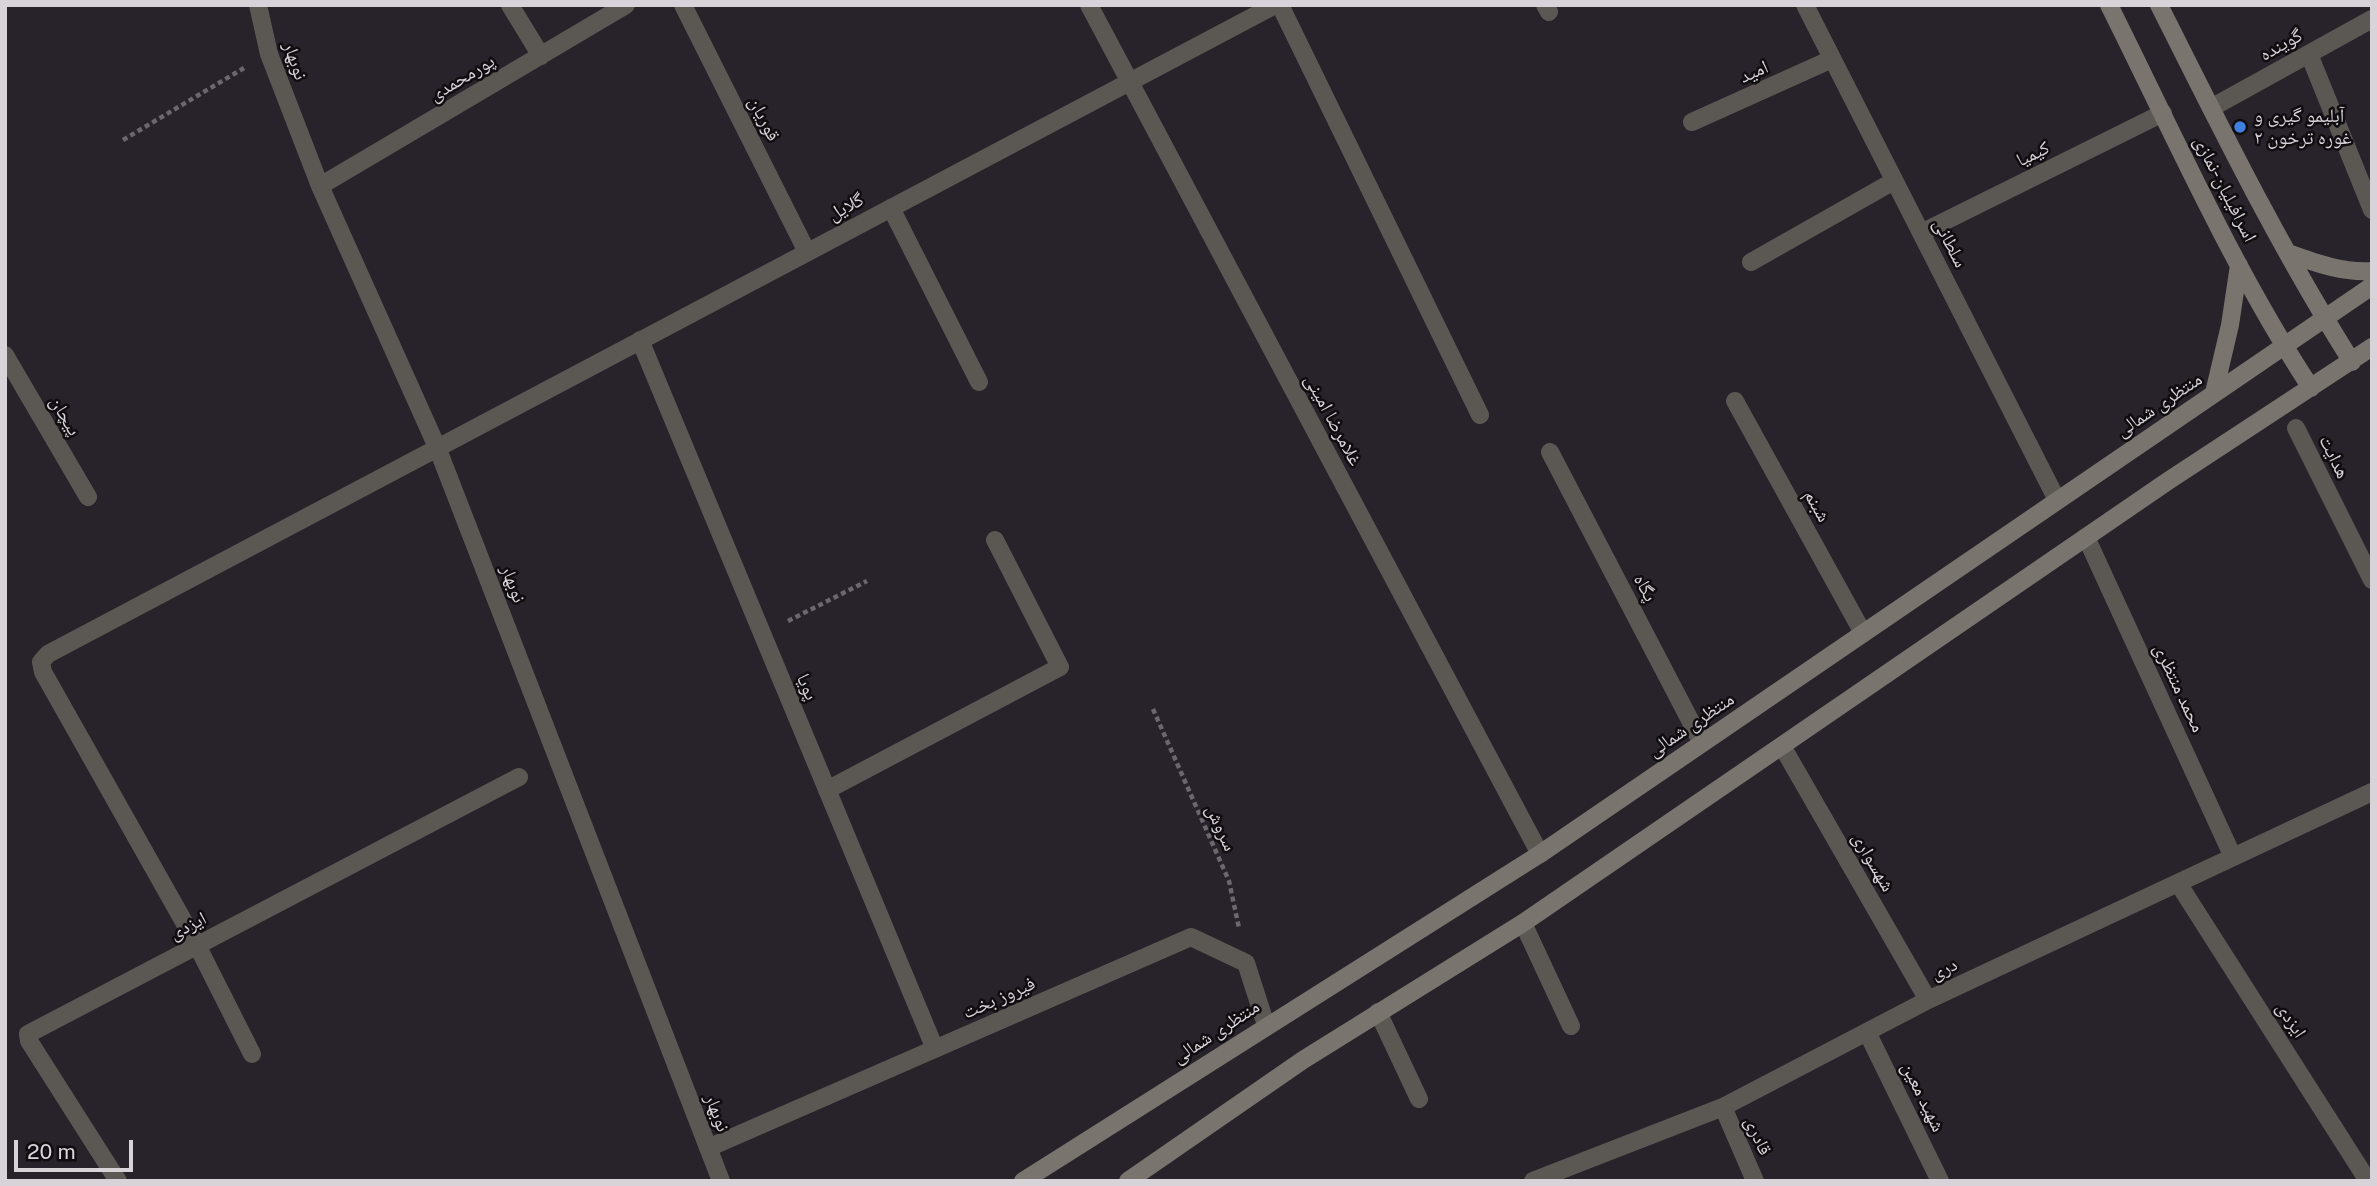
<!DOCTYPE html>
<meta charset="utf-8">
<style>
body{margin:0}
#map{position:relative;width:2377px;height:1186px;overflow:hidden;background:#28222a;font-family:"Public Sans",sans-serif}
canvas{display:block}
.frame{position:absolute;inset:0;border:7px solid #d7d3d8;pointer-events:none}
.scale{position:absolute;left:14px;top:1140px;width:119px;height:32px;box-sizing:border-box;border:4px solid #d7d3d8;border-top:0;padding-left:9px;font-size:21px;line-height:24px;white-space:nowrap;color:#d7d3d8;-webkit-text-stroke:5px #0f0d10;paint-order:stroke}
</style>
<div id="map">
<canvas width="2377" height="1186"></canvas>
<div class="frame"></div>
<div class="scale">20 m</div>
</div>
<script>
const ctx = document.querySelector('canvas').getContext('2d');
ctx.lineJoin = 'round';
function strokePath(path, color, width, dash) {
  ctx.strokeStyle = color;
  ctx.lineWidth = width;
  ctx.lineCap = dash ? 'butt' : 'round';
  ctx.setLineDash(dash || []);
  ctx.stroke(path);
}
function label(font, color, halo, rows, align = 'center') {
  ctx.font = font + ' "Public Sans","Noto Naskh Arabic",sans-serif';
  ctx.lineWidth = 5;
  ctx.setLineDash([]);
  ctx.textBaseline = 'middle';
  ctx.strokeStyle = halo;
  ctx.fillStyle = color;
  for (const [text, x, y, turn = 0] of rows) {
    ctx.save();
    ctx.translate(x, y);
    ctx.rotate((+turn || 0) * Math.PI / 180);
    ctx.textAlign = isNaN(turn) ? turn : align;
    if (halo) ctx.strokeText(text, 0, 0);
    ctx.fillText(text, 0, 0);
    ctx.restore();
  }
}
const path = new Path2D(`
 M123,140l121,-72
 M788,621l79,-40
 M1153,709l76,172 10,47`);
const lane = new Path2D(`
 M1545,5l4,7
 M891,208l88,174
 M5,355l83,142
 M827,790l233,-123 -65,-127
 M1523,923l48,103
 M1378,1012l41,87`);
const street = new Path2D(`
 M258,5l11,49 51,132 117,261 284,734
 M510,5l31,51
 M683,5l124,247
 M1089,5l451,849
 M1280,5l200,410
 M1805,5l252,495
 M2309,54l63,156
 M2211,108l161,-89
 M1692,122l140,-63
 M320,186l306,-181
 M1921,233l242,-120
 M1751,262l143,-81
 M640,340l295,709
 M1735,401l128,232
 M2296,428l76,152
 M1550,452l152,291
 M2086,537l147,320
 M1782,746l146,254
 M2178,883l190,298
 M1867,1032l73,149
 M252,1054l-55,-109 -154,-273 -2,-10 7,-8 1227,-649
 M1723,1107l32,74
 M708,1148l483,-211 55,26 20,62
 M118,1181l-89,-140 -1,-7 491,-257
 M1533,1181l190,-74 205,-107 444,-208`);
const secondary = new Path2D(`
 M2109,5c64,128 124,264 202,383
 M2159,5c61,121 120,242 193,357
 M2288,253c28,10 54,20 84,18
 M2214,393l16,-68 9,-60
 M1023,1181l517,-327 832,-568
 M1128,1181l175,-121 220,-137 645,-442 204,-134`);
const markers = [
 [2240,127,7,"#3f7fe0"]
];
const streetNames = [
 ["گوینده",2281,45,-29],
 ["نوبهار",295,61,71],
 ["امید",1754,72,-24],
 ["پورمحمدی",462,78,-31],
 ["قوریان",764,119,63],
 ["کیمیا",2033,154,-26],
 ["اسرافیلیان-نمازی",2225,189,63],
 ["گلایل",846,207,-28],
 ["سلطانی",1950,243,63],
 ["منتظری شمالی",2159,405,-34],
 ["پیچان",65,416,60],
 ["غلامرضا امینی",1333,420,62],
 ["هدایت",2334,457,64],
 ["شبنم",1817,506,61],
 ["نوبهار",513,584,69],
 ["پگاه",1645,588,62],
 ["پویا",807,687,67],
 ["محمد منتظری",2179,688,65],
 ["منتظری شمالی",1691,725,-34],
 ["سروش",1221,828,66],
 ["شهسواری",1873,862,60],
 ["ایزدی",188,926,-27],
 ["دری",1944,969,-25],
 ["فیروز بخت",999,998,-24],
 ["ایزدی",2291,1020,57],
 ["منتظری شمالی",1216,1032,-33],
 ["شهید معین",1923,1097,64],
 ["نوبهار",717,1113,69],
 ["قادری",1758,1136,66]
];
const poiNames = [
 ["آبلیمو گیری و",2254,116],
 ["غوره ترخون ٢",2254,138]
];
strokePath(path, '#6c676e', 4.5, [5, 3.5]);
strokePath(lane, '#5b5854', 18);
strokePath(street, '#5b5854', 18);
strokePath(secondary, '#79746e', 18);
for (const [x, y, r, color] of markers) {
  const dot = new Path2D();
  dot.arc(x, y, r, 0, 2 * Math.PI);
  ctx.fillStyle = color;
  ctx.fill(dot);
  strokePath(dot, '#0f0d10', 2.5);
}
label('19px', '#d7d3d8', '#0f0d10', streetNames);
label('19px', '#d7d3d8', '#0f0d10', poiNames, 'left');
</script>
